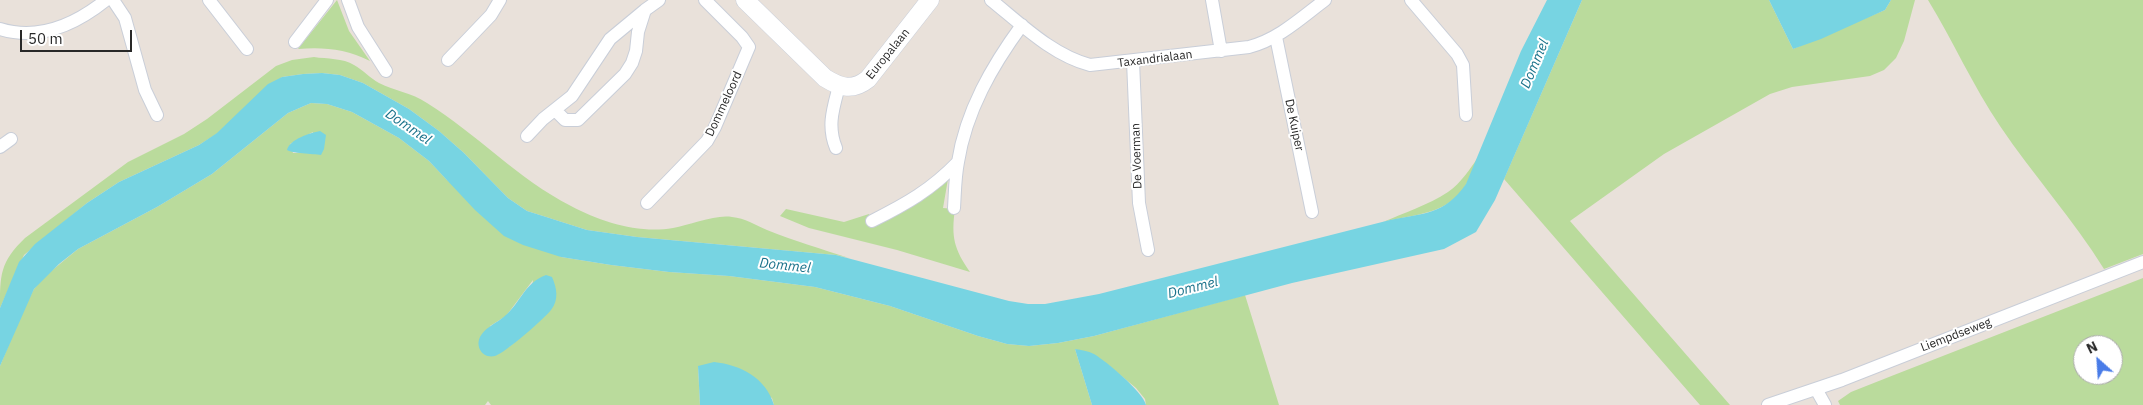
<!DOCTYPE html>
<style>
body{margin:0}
#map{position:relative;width:2143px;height:405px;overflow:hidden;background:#e9e1da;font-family:"IBM Plex Sans",sans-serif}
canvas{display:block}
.north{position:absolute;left:2073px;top:335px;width:50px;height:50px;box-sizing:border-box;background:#fff;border:1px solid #a9a9a9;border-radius:50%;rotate:334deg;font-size:14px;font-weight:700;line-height:20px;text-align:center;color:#282828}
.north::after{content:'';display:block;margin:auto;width:18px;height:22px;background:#497ce8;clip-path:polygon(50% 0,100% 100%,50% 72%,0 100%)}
.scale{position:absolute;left:20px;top:30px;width:112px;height:22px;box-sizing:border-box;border:2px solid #282828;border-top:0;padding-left:6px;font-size:15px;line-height:18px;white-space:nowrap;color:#282828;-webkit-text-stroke:4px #fff;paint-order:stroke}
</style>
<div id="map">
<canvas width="2143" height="405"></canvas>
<div class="north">N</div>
<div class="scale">50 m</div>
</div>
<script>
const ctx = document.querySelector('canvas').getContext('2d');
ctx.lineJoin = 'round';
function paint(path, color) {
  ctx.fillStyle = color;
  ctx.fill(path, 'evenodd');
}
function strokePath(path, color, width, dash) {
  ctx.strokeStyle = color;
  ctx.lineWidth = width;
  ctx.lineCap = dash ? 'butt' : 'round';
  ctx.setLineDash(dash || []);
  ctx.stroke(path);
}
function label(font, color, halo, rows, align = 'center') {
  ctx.font = font + ' "IBM Plex Sans",sans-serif';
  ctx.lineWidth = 4;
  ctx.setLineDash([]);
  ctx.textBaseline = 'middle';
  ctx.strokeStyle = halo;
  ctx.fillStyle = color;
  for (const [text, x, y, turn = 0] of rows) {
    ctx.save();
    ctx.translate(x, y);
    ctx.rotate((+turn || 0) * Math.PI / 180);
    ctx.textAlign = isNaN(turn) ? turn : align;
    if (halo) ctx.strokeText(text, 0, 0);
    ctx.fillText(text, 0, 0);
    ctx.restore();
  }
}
const green = new Path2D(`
 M337,0l12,31 21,30c-24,-12 -46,-14 -72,-12z
 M1582,0h187l24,49 92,-39 6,-10h24l-11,41 -8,17 -12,12 -14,6 -78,11 -22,7 -106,60 -94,67 160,184h-30l-196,-226z
 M1928,0h215v254l-39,15c-31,-50 -71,-94 -104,-143 -27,-40 -47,-85 -72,-126z
 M314,57c13,2 29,1 40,8 9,5 16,13 25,18 16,8 31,9 48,20 50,31 91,76 144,103 30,16 68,28 102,22 17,-3 43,-14 59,-11 13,1 23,8 35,13 27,11 55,19 82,28l-13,-3 -199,-18 -50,-7 -44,-14 -16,-5 -19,-13 -44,-45 -25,-22 -30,-22 -46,-26 -23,-8 -18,-2 -19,1 -21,3 -64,56 -19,12 -80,37 -32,21 -63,52 -24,53c0,-33 0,-46 25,-70l103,-76 56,-28 23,-15 69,-53 16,-6z
 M311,103l16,1 25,8 47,26 30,23 18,19 114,77 50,8 58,7 60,4 86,11 75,19 88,30 29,8 22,2 29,-3 36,-7 151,-41 34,110h-133l-1,-6 -9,-11 -29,-24 -32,-15 17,56h-318l-2,-7 -74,-32 2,39h-209l-3,-4 -3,4h-485v-39l23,-56 11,-21 10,-12 34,-28 79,-42 55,-33 76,-61zM313,132l-7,21h-13l-3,-9zM533,280l-8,53 -16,14 -19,-21 16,-10z
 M1479,156c-5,9 -8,20 -13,29 -18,30 -52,29 -83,37 21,-9 45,-17 65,-30 13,-9 22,-23 31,-36z
 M948,179l-5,29 12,1c-4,28 -1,40 15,63l-73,-22 -88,-22 -29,-12 6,-7 58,13 25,-8 3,9z
 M2143,278v127h-303l-2,-4 13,-9 43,-17zM2083,345h30v30h-30z`);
const water = new Path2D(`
 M1547,0h35l-87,200 -19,32 -32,17 -152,34 -198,53 -36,7 -29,3 -22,-2 -29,-8 -88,-30 -75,-19 -86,-11 -60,-4 -58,-7 -50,-8 -38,-12 -19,-9 -29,-26 -46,-49 -30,-23 -47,-26 -25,-8 -16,-1 -23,10 -76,61 -55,33 -79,42 -19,15 -25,25 -34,77v-58l19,-46 16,-18 52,-41 32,-21 80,-37 18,-12 51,-49 14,-7 21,-3 19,-1 18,2 23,8 46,26 30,22 25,22 44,45 19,13 16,5 44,14 50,7 199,18 173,46 19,3h17l54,-10 291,-74c34,-7 54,-5 76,-36l55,-133z
 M1769,0h122l-6,10 -64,29 -28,10z
 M320,131l6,4 -2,14 -3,6c-8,-1 -30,-2 -34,-5 3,-11 23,-17 33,-19z
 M546,275l6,2c5,11 7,23 -1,33 -7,9 -46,43 -56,46 -12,3 -20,-9 -15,-19 4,-8 14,-13 21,-18 19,-13 22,-36 45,-44z
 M1075,349c6,1 13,2 19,5 12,7 49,38 52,51h-54z
 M714,362c27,3 52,16 60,43h-74l-2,-39z`);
const street = new Path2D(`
 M113,0l12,18 20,72 12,25
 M209,0l38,49
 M348,0l10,27 28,44
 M991,0c30,24 61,55 99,65l159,-18c30,-8 52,-29 76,-47
 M1212,0l9,51
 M1411,0l46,54 6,11 3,50
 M645,10l14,-10
 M0,29c39,12 76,-5 106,-29
 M1276,37l36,175
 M295,42l32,-42
 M448,60l43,-45 9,-15
 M1133,61l6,142 9,47
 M527,136l16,-17 29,-23 38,-57 35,-29 -7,22 -2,19 -4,12 -7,11 -47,46h-13l-10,-10
 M0,147l11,-8
 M836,148c-9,-22 -3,-39 3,-62
 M647,203l60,-62 8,-14 34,-80 -7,-10 -37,-37
 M954,208c1,-15 1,-31 4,-46 8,-51 34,-96 64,-137
 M872,221c34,-17 59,-31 86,-59
 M1816,389l9,16
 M1768,405l74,-25 301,-118`);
const secondary = new Path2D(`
 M745,0l80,78c16,10 28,13 43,1l62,-79`);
const streetNames = [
 ["Europalaan",888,54,-51],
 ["Taxandrialaan",1155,59,-7],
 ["Dommeloord",724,104,-65],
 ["De Kuiper",1294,125,78],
 ["De Voerman",1137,156,-92],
 ["Liempdseweg",1956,335,-21]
];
const waterNames = [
 ["Dommel",1535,64,-67],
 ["Dommel",408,127,34],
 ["Dommel",785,266,6],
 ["Dommel",1193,288,-14]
];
paint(green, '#badb9c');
paint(water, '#77d4e2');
strokePath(street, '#c9ced8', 14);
strokePath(secondary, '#c9ced8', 19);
strokePath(street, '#fff', 12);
strokePath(secondary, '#fff', 18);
label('12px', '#282828', '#fff', streetNames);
label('italic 14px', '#1a728a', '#fff', waterNames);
</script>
